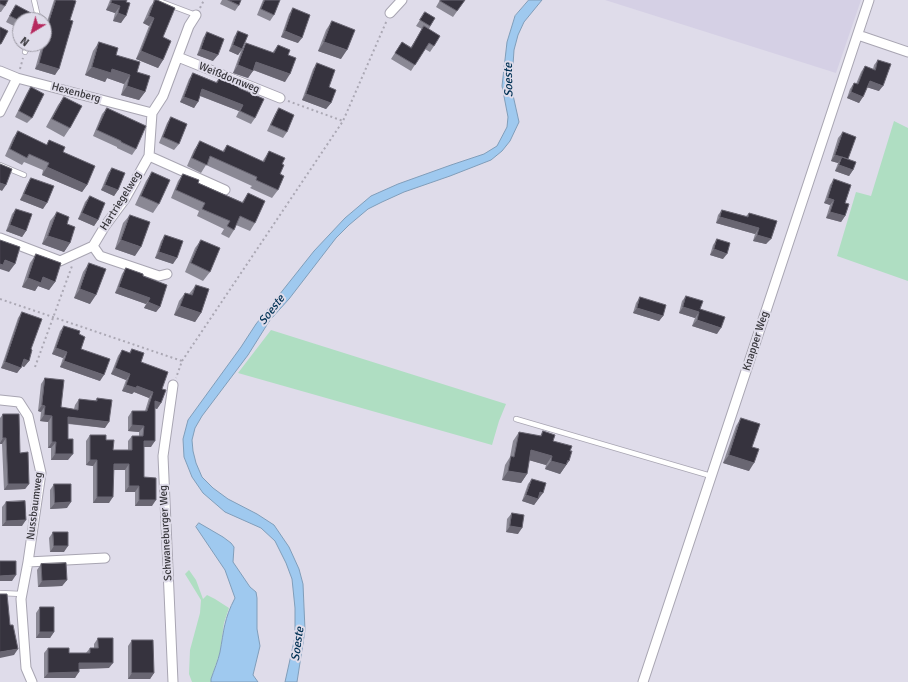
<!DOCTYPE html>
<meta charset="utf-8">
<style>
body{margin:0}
#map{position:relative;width:908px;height:682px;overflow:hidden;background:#dfdcea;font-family:Signika,sans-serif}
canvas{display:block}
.north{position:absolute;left:12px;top:12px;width:40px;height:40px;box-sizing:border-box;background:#dfdcea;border:1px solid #9c9aa4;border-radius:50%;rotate:217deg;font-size:11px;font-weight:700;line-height:16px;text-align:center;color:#37363b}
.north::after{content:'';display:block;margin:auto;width:14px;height:18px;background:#b6295e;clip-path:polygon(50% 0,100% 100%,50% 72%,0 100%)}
</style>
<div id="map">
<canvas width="908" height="682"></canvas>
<div class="north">N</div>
</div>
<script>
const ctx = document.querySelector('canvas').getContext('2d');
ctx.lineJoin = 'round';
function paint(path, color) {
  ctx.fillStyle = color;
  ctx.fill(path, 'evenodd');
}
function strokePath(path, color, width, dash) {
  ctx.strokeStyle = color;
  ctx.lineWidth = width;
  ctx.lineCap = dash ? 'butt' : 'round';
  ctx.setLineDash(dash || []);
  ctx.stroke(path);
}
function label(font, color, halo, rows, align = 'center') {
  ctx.font = font + ' Signika,sans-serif';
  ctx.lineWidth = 4;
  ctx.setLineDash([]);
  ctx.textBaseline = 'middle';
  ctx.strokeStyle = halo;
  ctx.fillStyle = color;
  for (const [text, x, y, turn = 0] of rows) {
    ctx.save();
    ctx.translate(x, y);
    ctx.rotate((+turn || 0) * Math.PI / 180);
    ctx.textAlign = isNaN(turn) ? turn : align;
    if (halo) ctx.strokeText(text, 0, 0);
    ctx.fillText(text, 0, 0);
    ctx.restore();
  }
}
const built = new Path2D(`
 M605,0h256l-25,73z`);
const green = new Path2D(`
 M894,121l14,7v153l-71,-25 19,-64 15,4z
 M271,330l235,74 -7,17 -7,24 -254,-72z
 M189,570l7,10 7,19 4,-4 8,4 14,9 -5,15 -4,29 -9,27v3h-19l-3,-8 1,-24 10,-37 1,-13 -16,-26z`);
const water = new Path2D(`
 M529,0h13l-18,22 -6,13 -4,15 -2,30 1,15 6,27 -9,19 -8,10 -11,9 -41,16 -46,16 -22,10 -14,7 -19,16 -13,13 -47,61 -19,21 -22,35 -46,61 -7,12 -3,12 1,11 3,12 6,14 11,11 15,11 29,15 17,11 15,22 10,22 4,15 2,46 -8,52h-12l10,-45v-29l-3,-29 -6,-16 -11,-22 -14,-13 -36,-16 -22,-19 -11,-16 -8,-20 -1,-18 5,-19 53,-73 15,-23 58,-73 31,-33 26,-22 27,-12 53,-19 33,-11 13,-8 10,-19 1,-10 -6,-31 5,-44 8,-26z
 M199,523l24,14 8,6 3,4 -1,15 17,25 6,5 1,6v31l3,17 -7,29 5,7h-47v-3c3,-9 7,-18 9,-27 4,-22 4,-33 15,-54l-10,-28 -29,-43z`);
const path = new Path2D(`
 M200,8l4,-8
 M20,69l3,-11
 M288,101l55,20
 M0,299l182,62 -6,17
 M182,361l161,-240 44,-101
 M35,367l37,-101`);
const lane = new Path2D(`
 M34,0l4,17 -1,3
 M156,0l40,15
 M25,52l3,-8
 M0,165l24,10
 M516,419l195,57
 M0,593l22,1`);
const street = new Path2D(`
 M390,13l12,-13
 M858,35l50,17
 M178,57l102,41
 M0,71l17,7 135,35
 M0,112l17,-34
 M149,156l76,34
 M0,238l60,23 33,-15 12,-20 20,-27 24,-43 3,-43 11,-17 26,-70 7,-11
 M93,246l7,10 59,20 8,-2
 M0,400l19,2 9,14 13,57 -13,89 77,-4
 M28,562l-7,37 5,69 6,14
 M173,682l-10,-226 10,-71
 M643,682l226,-682`);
const wall = new Path2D(`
 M0,0l5,6 -4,6h-1z
 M54,0h19l-18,75 -20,-6 7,-25h2v-13z
 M110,0h17l-6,23 -8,-2 2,-8 -9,-3z
 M155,0l8,37v23l-5,8 -22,-9 13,-33 -6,-3 7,-16z
 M222,0h19l-2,5 -4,6 -15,-7z
 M263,0h17l-6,15 -4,6 -13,-6z
 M440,0h25l-12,17 -17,-10z
 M16,5l4,15v9l-14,-7 6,-11z
 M293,8l5,35 -17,-6 8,-23z
 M425,12l10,6 -6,11 5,17 -4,6 -5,-3 -14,22 -20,-12 11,-17 9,5 11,-18 -6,-3z
 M332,21l9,38 -23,-8 8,-21z
 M238,31l5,17 3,-5 26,10 6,-8 10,10 -3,27 -32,-12 -5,8 -15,-5 8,-22 -3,4 -9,-4 5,-14z
 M207,32l6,29 -16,-6 6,-17z
 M99,42l17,13 21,17 8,20 -6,8 -18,-5 3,-11 -17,-6 -2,4 -20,-7 8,-24z
 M878,60l1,31 -12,-4 -8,16 -12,-5 3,-9 4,-6 2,1 5,-12 4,-6 8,3 1,-4z
 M317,63l12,24 2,16 -5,6 -24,-9 11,-31z
 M193,73l23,9 4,-5 10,4 3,-3 6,10 16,30 -4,6 -15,-7 3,-6 -39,-15 -6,12 -14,-6 9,-23z
 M31,87l1,31 -5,5 -12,-6 12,-24z
 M64,97l6,31 -6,9 -18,-10 12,-22z
 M107,108l29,41 -4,6 -15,-7v-1l-24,-11 9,-22z
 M279,108l8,24 -4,6 -16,-7 8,-17z
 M171,117l8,27 -5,6 -15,-7 8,-20z
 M18,131l28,14 3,-5 14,12 24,33 -5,7 -40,-17 1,-5 -19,-8 -2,3 -17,-9 8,-18z
 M843,132l5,27 5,11 -4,6 -14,-5 3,-8 -7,-2 7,-23z
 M200,141l22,11 5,-7 35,17 7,-11 13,13 -4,26 -6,8 -22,-10 2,-2 -46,-21 -5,8 -14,-7 7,-16z
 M112,168l6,22 -4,6 -13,-6 7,-17z
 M152,172l7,32 -6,9 -18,-8 11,-24z
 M183,174l15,9 44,19 6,-9 7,30 -5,8 -14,-6 -2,5 -5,8 -8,-4 3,-5 -27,-13 2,-5 -28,-13 7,-17z
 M31,178l12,31 -23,-9 7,-16z
 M834,179l11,37 -4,6 -15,-4 4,-13 -6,-2 6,-18z
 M90,196l8,24 -4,6 -16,-7 7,-17z
 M16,209l10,22 -4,6 -16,-6 6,-17z
 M722,210l24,6 3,-3 28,8 -11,23 -13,-3 2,-7 -39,-11 2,-8z
 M57,212l10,12 3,19 -6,9 -22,-8 8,-23z
 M130,215l5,41 -20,-7 8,-26z
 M165,235l8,29 -18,-6 6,-17z
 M717,239l6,20 -13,-4 3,-10z
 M201,240l9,32 -7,9 -18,-9 10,-24z
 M36,254l19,28 -6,8 -11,-4 -3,5 -13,-4 8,-24z
 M89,263l1,41 -16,-6 9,-26z
 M126,268l17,8 17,31 -4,5 -12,-4 2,-4 -31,-11 7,-19z
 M196,285l5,28 -6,9 -21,-7 5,-14 6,-8 4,1z
 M686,296l14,13 17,25 -25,-8 3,-8 -16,-5 3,-12z
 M640,297l23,19 -4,5 -26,-8 3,-10z
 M22,312l9,37 -2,12 -5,6 -2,-1 -5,7 -16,-5 17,-50z
 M64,326l15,8 2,15 19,32 -40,-14 3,-9 -11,-4 8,-23z
 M132,349l9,13 21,27 -1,14 -4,6 -2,-1 -4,39h-7v30l8,29h-17v-14h-10v-22h-11l-5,33h-16v-37l-7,-1v-24l4,-6 16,5 7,10h15v-9l4,-5h7v-4l-11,-1v-14l4,-6h13l4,-13 -15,-6 -2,2 -10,-3 4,-11 -15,-6 7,-18 4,-6 7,3z
 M45,378l16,29 13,2 1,-4 4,-6 16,2 2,-3 8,30 -37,-4v36h-17v-12h-3v-26l-8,-1 1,-9 -3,-1 3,-27z
 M3,414l17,39 9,31 -4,5 -21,1 -2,-46h-2v-26z
 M741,418l11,29 -3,24 -26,-8 13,-37z
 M543,431l10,10 17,10 -1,10 -9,13 -15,-5 1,-4 -17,-5 -2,14 -6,9 -19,-3 3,-15 5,-8 3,-16 6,-9 21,4z
 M532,479l7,20h-1l-4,6 -12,-4 6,-17z
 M54,484l13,24 -17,1v-19z
 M6,502l16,24h-20v-19z
 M512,513l6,21 -12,-2 1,-13z
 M53,532l11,20h-14l-1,-14z
 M41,564l26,16 -5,6 -24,1 -1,-17z
 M40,607l14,25 -4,6h-14v-25z
 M98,638l11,30 -30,1 -4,9h-31v-25l4,-5 21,5h17l4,-5h4v-4z
 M132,640l22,33 -4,6h-22v-33z`);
const shadedWall = new Path2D(`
 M111,3l9,3 -5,7 -9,-3z
 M118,13l8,3 -5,7 -8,-2z
 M149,16l5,2 -5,8 -6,-3z
 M285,31l17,7 -4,5 -17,-6z
 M45,34h2l-3,5v-3z
 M324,42l23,8 -6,9 -23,-8z
 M233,45l9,4 -4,6 -9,-4z
 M201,49l17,6 -5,6 -16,-6z
 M141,51l22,9 -5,8 -22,-9z
 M256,62l34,12 -5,8 -34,-13z
 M39,63l20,6 -4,6 -20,-6z
 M238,65l15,6 -5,7 -15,-5z
 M92,67l20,2 18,6 -6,9 -17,-6 -2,4 -20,-7z
 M870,81l13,5 -4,5 -13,-4z
 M127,86l18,6 -6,8 -18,-5z
 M202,89l41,16 -4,6 -41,-16z
 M851,92l12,5 -4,6 -12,-5z
 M306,94l25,9 -5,6 -24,-9z
 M184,97l14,5 -4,6 -14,-6z
 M835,155l13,4 -6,-2 -4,6 -7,-2z
 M839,165l14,5 -4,6 -14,-5z
 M47,167l40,18 -5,7 -40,-17z
 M0,183l6,2 -4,6 -2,-1z
 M105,185l13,5 -4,6 -13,-6z
 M24,194l23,9 -4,6 -23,-9z
 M828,198l6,2 -4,5 -6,-2z
 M830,212l15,4 -4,6 -15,-4z
 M82,213l16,7 -4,6 -16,-7z
 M720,217l39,11 -4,6 -39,-11z
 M10,225l16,6 -4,6 -16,-6z
 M757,235l14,4 -5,5 -13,-3z
 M48,236l22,7 -6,9 -22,-8z
 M121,240l20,7 -6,9 -20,-7z
 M714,249l13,5 -4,5 -13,-4z
 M159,252l18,6 -4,6 -18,-6z
 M5,260l10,4 -6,8 -9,-3v-5z
 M43,277l12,5 -6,8 -11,-4 -3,5 -13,-4 6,-9z
 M119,287l31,11 -4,6 -31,-11z
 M80,289l16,6 -6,9 -16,-6z
 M148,302l12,5 -4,5 -12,-4z
 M180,306l21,7 -6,9 -21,-7z
 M683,307l16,5 -4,6 -16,-5z
 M637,308l26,8 -4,5 -26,-8z
 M697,320l24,8 -4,6 -25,-8z
 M56,348l11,4 -4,6 -11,-4z
 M24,359l5,2 -5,6 -4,-2z
 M64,361l40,14 -4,6 -40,-14z
 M5,362l16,6 -4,5 -16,-5z
 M115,368l15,6 -4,6 -15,-6z
 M126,385l11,1 16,6 -4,6 -15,-6 -2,2 -10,-3z
 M155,401l6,2 -4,6 -6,-2z
 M42,405l3,1 -4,6 -3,-1z
 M44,415l8,1 -4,6 -8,-1z
 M68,417l41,5 -4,6 -41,-5z
 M132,425l12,1 -5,6 -11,-1z
 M3,438h3l-4,6h-2v-1z
 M144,441h11l-4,6h-11z
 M52,442h4l-5,6h-3z
 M531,450l21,6 -6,9 -21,-6z
 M55,454h18l-5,6h-17z
 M729,455l25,8 -5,8 -26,-8z
 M90,460h7l-4,6 -7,-1z
 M568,460l1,1 -9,13 -15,-5 6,-8z
 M114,464h15l-4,6h-15z
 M508,471l19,3 -6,9 -19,-3z
 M8,484h21l-4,5 -21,1z
 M129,486h10l-4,6h-10z
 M540,492l3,1 -9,12 -12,-4 4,-6z
 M97,497h16l-4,6h-16z
 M139,500h17l-4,6h-17z
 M71,502l-4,6 -17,1 5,-6z
 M26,520l-4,6h-20l4,-5z
 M510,526l12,2 -4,6 -12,-2z
 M54,546h14l-4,6h-14z
 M16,575l-4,6h-12v-5z
 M67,580l-5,6 -24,1 4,-6z
 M40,632h14l-4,6h-14z
 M18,649l-4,6 -14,3v-6z
 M79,663h34l-4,5 -34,1z
 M79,672l-4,6h-31l4,-5z
 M132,673h22l-4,6h-22z`);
const building = new Path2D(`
 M0,0h8l-3,6 -5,-2z
 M56,0h17l3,1 -6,19 3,1 -14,48 -20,-6 8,-29h-2z
 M112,0h15l-1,2 4,1 -4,13 -8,-3 2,-7 -9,-3z
 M155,0h2l18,8 -12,29 8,4 -8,19 -22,-9 13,-33 -5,-2z
 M228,0h13l-2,5z
 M265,0h15l-6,15 -13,-6z
 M441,0h24l-8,11 -17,-10z
 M16,5l15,8 -4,7h-7v1l-10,-5z
 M293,8l17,7 -8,23 -17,-7z
 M425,12l10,6 -5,8 -10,-6z
 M332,21l23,9 -8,20 -23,-8z
 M424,26l16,10 -6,10 -5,-3 -14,22 -20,-12 7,-11 9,6z
 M0,27l8,4 -7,13h-1z
 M238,31l10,4 -6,14 -9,-4z
 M207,32l17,7 -6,16 -17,-6z
 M99,42l19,6 -2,7 24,7 -3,10 13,4 -5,16 -18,-6 3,-11 -18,-6 -1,4 -19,-6z
 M246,43l28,10 4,-8 12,5 -2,5 8,3 -6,16 -34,-12 -3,9 -15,-6z
 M878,60l13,4 -8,22 -13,-5 -7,16 -12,-5 3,-9 4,1 7,-18 10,4z
 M317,63l18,7 -6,17 7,3 -5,13 -25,-9z
 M193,73l24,10 3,-6 11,4 2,-3 9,4 -3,6 25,11 -9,19 -15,-7 3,-6 -41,-16 -4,13 -14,-5z
 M31,87l13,7 -12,24 -13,-7z
 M64,97l18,9 -12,22 -18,-9z
 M107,108l39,18 -10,23 -15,-7v-1l-24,-11z
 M279,108l15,7 -7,17 -16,-7z
 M171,117l16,7 -8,20 -16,-7z
 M18,131l29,14 2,-5 16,7 -2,5 32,14 -8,19 -40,-18 2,-4 -20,-9 -2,4 -17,-9z
 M843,132l13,5 -8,22 -13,-4z
 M200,141l24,11 3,-7 37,17 5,-11 16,7 -3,6 2,1 -4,9 4,2 -6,14 -22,-10 1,-3 -47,-21 -3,9 -15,-7z
 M842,157l14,5 -3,8 -14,-5z
 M0,164l12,5 -6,16 -6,-2z
 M112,168l13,5 -7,17 -13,-5z
 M152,172l18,8 -11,24 -18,-8z
 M183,174l16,6 -1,3 45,20 5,-10 17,8 -10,22 -15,-7 -6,14 -7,-4 3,-5 -28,-12 3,-6 -29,-13z
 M31,178l23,8 -7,17 -23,-9z
 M834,179l17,6 -6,18 4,1 -4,12 -15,-4 4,-12 -6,-2z
 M90,196l15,7 -7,17 -16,-7z
 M16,209l16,5 -6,17 -16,-6z
 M722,210l26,7 1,-4 28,8 -6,18 -14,-4 2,-7 -39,-11z
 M57,212l12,5 -2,7 8,3 -5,16 -22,-7z
 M130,215l20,7 -9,25 -20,-7z
 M165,235l18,6 -6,17 -18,-6z
 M717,239l13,4 -3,11 -13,-5z
 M0,240l20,7 -5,17 -10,-4 -2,5 -3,-1z
 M201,240l19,8 -10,24 -19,-9z
 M36,254l25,9 -6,19 -12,-5 -2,6 -13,-5z
 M89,263l17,6 -10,26 -16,-6z
 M126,268l17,6v2l24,9 -7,22 -12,-5 2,-4 -31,-11z
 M196,285l13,4 -8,24 -21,-7 5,-13 7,2z
 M686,296l17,5 -3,8 25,8 -4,11 -24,-8 2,-8 -16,-5z
 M640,297l26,8 -3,11 -26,-8z
 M22,312l20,7 -11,30 1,1 -3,11 -5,-2 -3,9 -16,-6z
 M64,326l16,5 -1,3 6,3 -4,12 29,10 -6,16 -40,-14 3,-9 -11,-4z
 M132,349l12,4 -3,9 27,10 -6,17 4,1 -5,13 -6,-2v40h-11v36l12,1v22h-17v-14h-10v-22h-15l-1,33h-16v-37h-7v-25h16v5h8l-1,10h19v-14h11l1,-10 -12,-1v-14h15l6,-19 -16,-6 -1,2 -10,-3 4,-11 -15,-6 7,-18 8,3z
 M45,378l19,2 -3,27 17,3 1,-11 18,2v-3l15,2 -3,22 -41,-5v22h5v15h-18l1,-12h-4v-26l-8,-1 1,-9 -3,-1z
 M3,414h16l1,39 8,-1 1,32h-21l-2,-46h-3z
 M741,418l19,6 -8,23 7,2 -5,14 -25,-8z
 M543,431l12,4 -2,6 19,5 -2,5h2l-3,10 -1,-1 -2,5 -15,-4 1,-5 -21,-6 -4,24 -19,-3 3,-15 3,1 5,-25 22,4z
 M532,479l14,4 -3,10 -3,-1 -2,7 -12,-4z
 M54,484h17v18l-16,1z
 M25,501l1,19 -20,1v-19z
 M512,513l12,2 -2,13 -12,-2z
 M53,532h15v14h-14z
 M0,561h16v14l-16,1z
 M66,563l1,17 -25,1 -1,-17z
 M0,594h7l3,31h3l5,24 -18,3z
 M40,607h14v25h-14z
 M98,638h15v25h-34v9l-31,1v-25h21v5h21v-5h8z
 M132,640h21l1,33h-22z`);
const streetNames = [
 ["Weißdornweg",229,78,22],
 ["Hexenberg",76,93,15],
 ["Hartriegelweg",121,201,-58],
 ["Knapper Weg",756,341,-72],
 ["Nussbaumweg",35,506,-83],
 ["Schwaneburger Weg",166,533,-93]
];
const waterNames = [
 ["Soeste",509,80,-91],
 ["Soeste",272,310,-52],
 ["Soeste",298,644,-82]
];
paint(built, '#d5d0e5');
paint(green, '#afdec2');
paint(water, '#9fc9ef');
strokePath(water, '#809db9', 1);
strokePath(lane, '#a8a5b2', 6);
strokePath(street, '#a8a5b2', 11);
strokePath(path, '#aba8b4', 2, [2, 3]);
strokePath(lane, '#fff', 4.5);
strokePath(street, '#fff', 9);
paint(wall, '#8a8894');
paint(shadedWall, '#696672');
paint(building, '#36333e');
strokePath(building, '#696672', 1);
label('11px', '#37363b', '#dfdcea', streetNames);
label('italic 12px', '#003154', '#dfdcea', waterNames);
</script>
